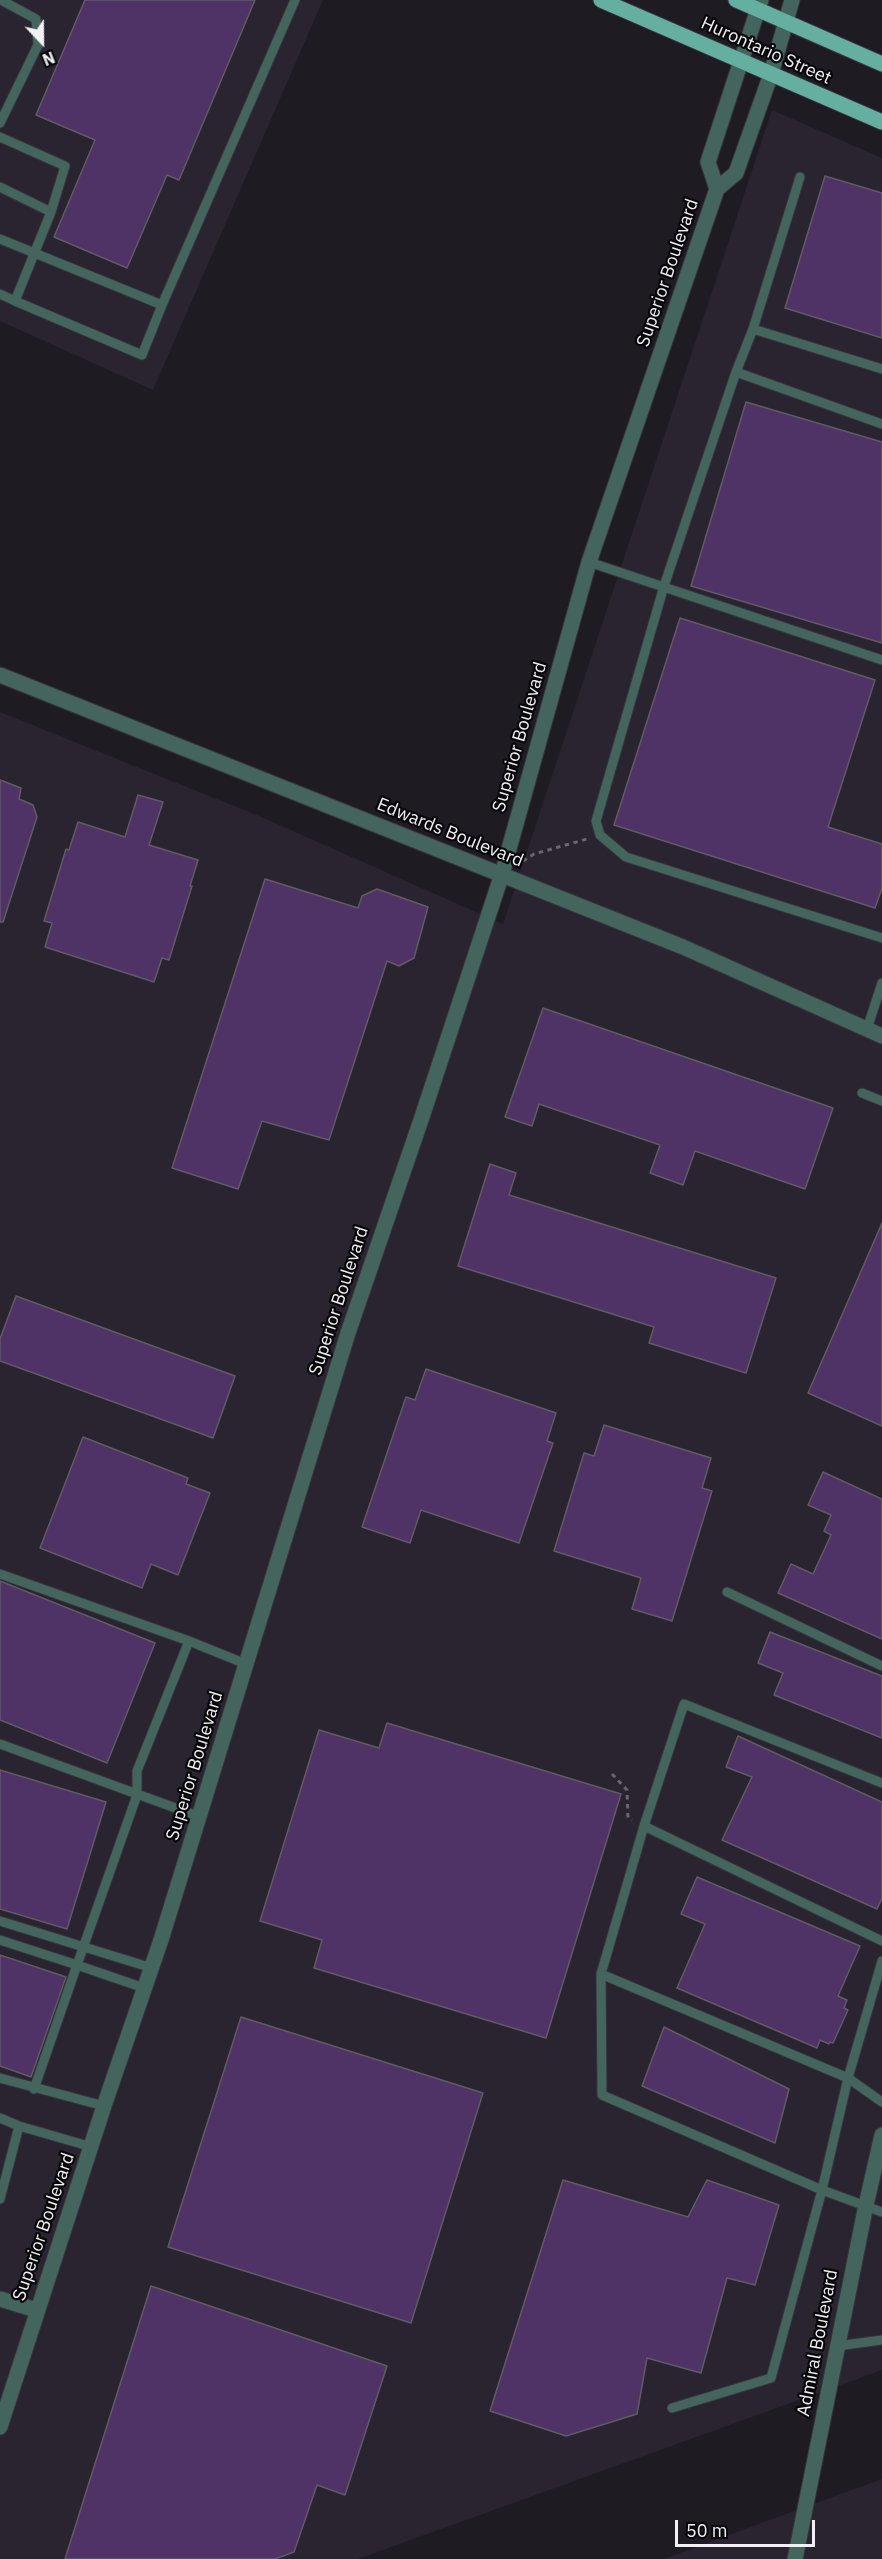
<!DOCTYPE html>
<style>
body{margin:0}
#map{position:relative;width:882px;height:2559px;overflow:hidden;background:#1f1b23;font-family:"IBM Plex Sans",sans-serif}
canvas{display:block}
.north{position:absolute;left:12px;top:12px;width:60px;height:60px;-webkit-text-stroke:4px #08070a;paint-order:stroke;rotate:158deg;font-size:16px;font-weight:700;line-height:24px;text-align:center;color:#f2f0f5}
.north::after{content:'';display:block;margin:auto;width:21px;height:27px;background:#f2f0f5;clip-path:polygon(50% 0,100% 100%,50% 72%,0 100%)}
.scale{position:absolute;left:675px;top:2520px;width:140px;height:27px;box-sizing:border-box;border:3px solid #f2f0f5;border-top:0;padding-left:8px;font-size:18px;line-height:21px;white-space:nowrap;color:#f2f0f5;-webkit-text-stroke:4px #08070a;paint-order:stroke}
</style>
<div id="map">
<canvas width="882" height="2559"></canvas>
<div class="north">N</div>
<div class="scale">50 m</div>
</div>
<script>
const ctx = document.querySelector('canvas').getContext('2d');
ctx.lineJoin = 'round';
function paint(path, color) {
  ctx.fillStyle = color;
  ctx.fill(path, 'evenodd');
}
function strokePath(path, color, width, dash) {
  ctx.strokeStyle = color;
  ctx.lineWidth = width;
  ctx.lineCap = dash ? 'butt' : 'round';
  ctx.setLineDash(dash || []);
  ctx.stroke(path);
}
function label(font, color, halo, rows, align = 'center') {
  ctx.font = font + ' "IBM Plex Sans",sans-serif';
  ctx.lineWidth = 4.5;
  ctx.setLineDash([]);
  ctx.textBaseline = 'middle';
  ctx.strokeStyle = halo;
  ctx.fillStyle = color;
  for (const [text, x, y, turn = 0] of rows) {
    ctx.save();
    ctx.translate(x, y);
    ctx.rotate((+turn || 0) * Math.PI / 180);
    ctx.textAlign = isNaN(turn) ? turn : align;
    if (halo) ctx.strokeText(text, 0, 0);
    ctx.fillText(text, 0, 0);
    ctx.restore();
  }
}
const built = new Path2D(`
 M0,0h323l-170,390 -153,-69z
 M772,110l110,48v2212l-524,189h-358v-1847l259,104 244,108z
 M882,2479v80h-218l111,-41z`);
const building = new Path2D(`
 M85,0h170l-76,180 -12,-5 -40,93 -73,-31 41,-97 -59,-25z
 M825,176l57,17v145l-97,-30z
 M746,402l136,40v201l-191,-57z
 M680,618l195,62 -47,147 54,17v44l-7,20 -261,-83z
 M0,780l21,8 -2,11 14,6 4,12 -34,105h-3z
 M138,795l25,7 -14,43 49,15 -8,26h2l-23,74 -7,-2 -8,24 -109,-35 7,-24 -8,-2 22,-72 3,1 9,-28 47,15z
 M265,879l93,29 4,-12 15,-7 51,18 -14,51 -15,8 -12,-5 -58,179 -67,-19 -24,68 -66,-21z
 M543,1008l290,100 -28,81 -110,-38 -12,34 -33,-12 10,-28 -121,-41 -7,22 -27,-9z
 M490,1164l26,9 -7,22 267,83 -30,95 -97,-30 5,-16 -196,-61z
 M882,1223v203l-74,-33z
 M16,1296l219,80 -22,62 -213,-77v-22z
 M426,1369l130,44 -9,28 6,2 -34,100 -98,-33 -11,33 -48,-16 44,-130 9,3z
 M604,1425l107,33 -9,30 10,3 -40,130 -40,-12 9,-31 -87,-27 30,-98 10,3z
 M83,1437l105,41 -2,6 24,9 -32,82 -27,-11 -9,24 -102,-40z
 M823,1472l59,27v140l-104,-46 13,-29 22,10 18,-39 -7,-4 7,-16 -23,-10z
 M0,1581l155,62 -48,120 -107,-43z
 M770,1632l112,44v62l-108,-43 9,-22 -25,-10z
 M387,1723l234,71 -75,244 -232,-70 8,-28 -62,-19 59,-191 60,18z
 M738,1736l144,66v96l-5,11 -155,-69 30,-63 -26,-10z
 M0,1770l106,32 -39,127 -67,-20z
 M697,1877l163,69 -22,50 9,4 -3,8 4,2 -15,33 -3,-1 -1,2 -9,-4 -3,8 -140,-60 28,-64 -24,-10z
 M0,1955l66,22 -35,100 -31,-11z
 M241,2017l242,76 -72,230 -243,-76z
 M664,2027l125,62 -14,54 -133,-57z
 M563,2180l125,37 19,-37 72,25 -24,80 -28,-7 -26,95 -54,-15 -10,56 -71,22 -76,-25z
 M151,2286l236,80 -42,129 -28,-10 -23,67 -19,7h-210z`);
const path = new Path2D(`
 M523,861l11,-7 53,-15
 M612,1774l15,16 1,28 4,2`);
const service = new Path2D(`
 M0,123l38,-78 -2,-26 -35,-19
 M0,137l65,29 -14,46 -36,89 -15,-7
 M0,187l51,25
 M0,239l162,66 133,-305
 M15,301l127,54 20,-50
 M753,329l129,40
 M736,372l17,-43 47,-152
 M882,424l-146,-52 -72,214 -68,235 4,14 26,22 256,81
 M589,562l293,98
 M867,1029l15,-46
 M862,1093l20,8
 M0,1574l189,67
 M727,1592l155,74
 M0,1744l200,73
 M882,1783l-198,-79 -40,122 238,115
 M644,1826l-43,148 1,121 220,95 60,22
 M0,1921l152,47
 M0,1940l77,25 60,-170v-24l52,-130 57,23
 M601,1974l247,104 34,24
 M0,2078l104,28
 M34,2089l43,-124 67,23
 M0,2118l19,8
 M0,2199l19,-73 73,21
 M837,2346l45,-6
 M672,2408l99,-30 51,-188 26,-112 34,-117`);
const minor = new Path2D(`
 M717,189l-9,-27 53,-162
 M0,2299l36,11
 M0,2427l104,-321 57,-166 187,-607 74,-216 80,-243 87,-312 128,-373 19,-16 35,-99 21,-74
 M795,2559l71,-354 16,-70`);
const tertiary = new Path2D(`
 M0,675l683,272 199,89`);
const primary = new Path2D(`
 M601,0l281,122
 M736,0l146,64`);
const streetNames = [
 ["Hurontario Street",766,51,24],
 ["Superior Boulevard",668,273,-71],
 ["Superior Boulevard",520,737,-74],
 ["Edwards Boulevard",450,833,22],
 ["Superior Boulevard",339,1301,-72],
 ["Superior Boulevard",195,1766,-73],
 ["Superior Boulevard",44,2227,-71],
 ["Admiral Boulevard",818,2343,-79]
];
paint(built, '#2a2330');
paint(building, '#4f3266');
strokePath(building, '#605b64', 1.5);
strokePath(service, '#38353c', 11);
strokePath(minor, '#38353c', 17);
strokePath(tertiary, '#38353c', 17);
strokePath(primary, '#38353c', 17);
strokePath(path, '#6a666d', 3, [4.5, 4.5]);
strokePath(service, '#43655e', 9);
strokePath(minor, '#43655e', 15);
strokePath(tertiary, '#43655e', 15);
strokePath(primary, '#65afa0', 15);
label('18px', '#f2f0f5', '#08070a', streetNames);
</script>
